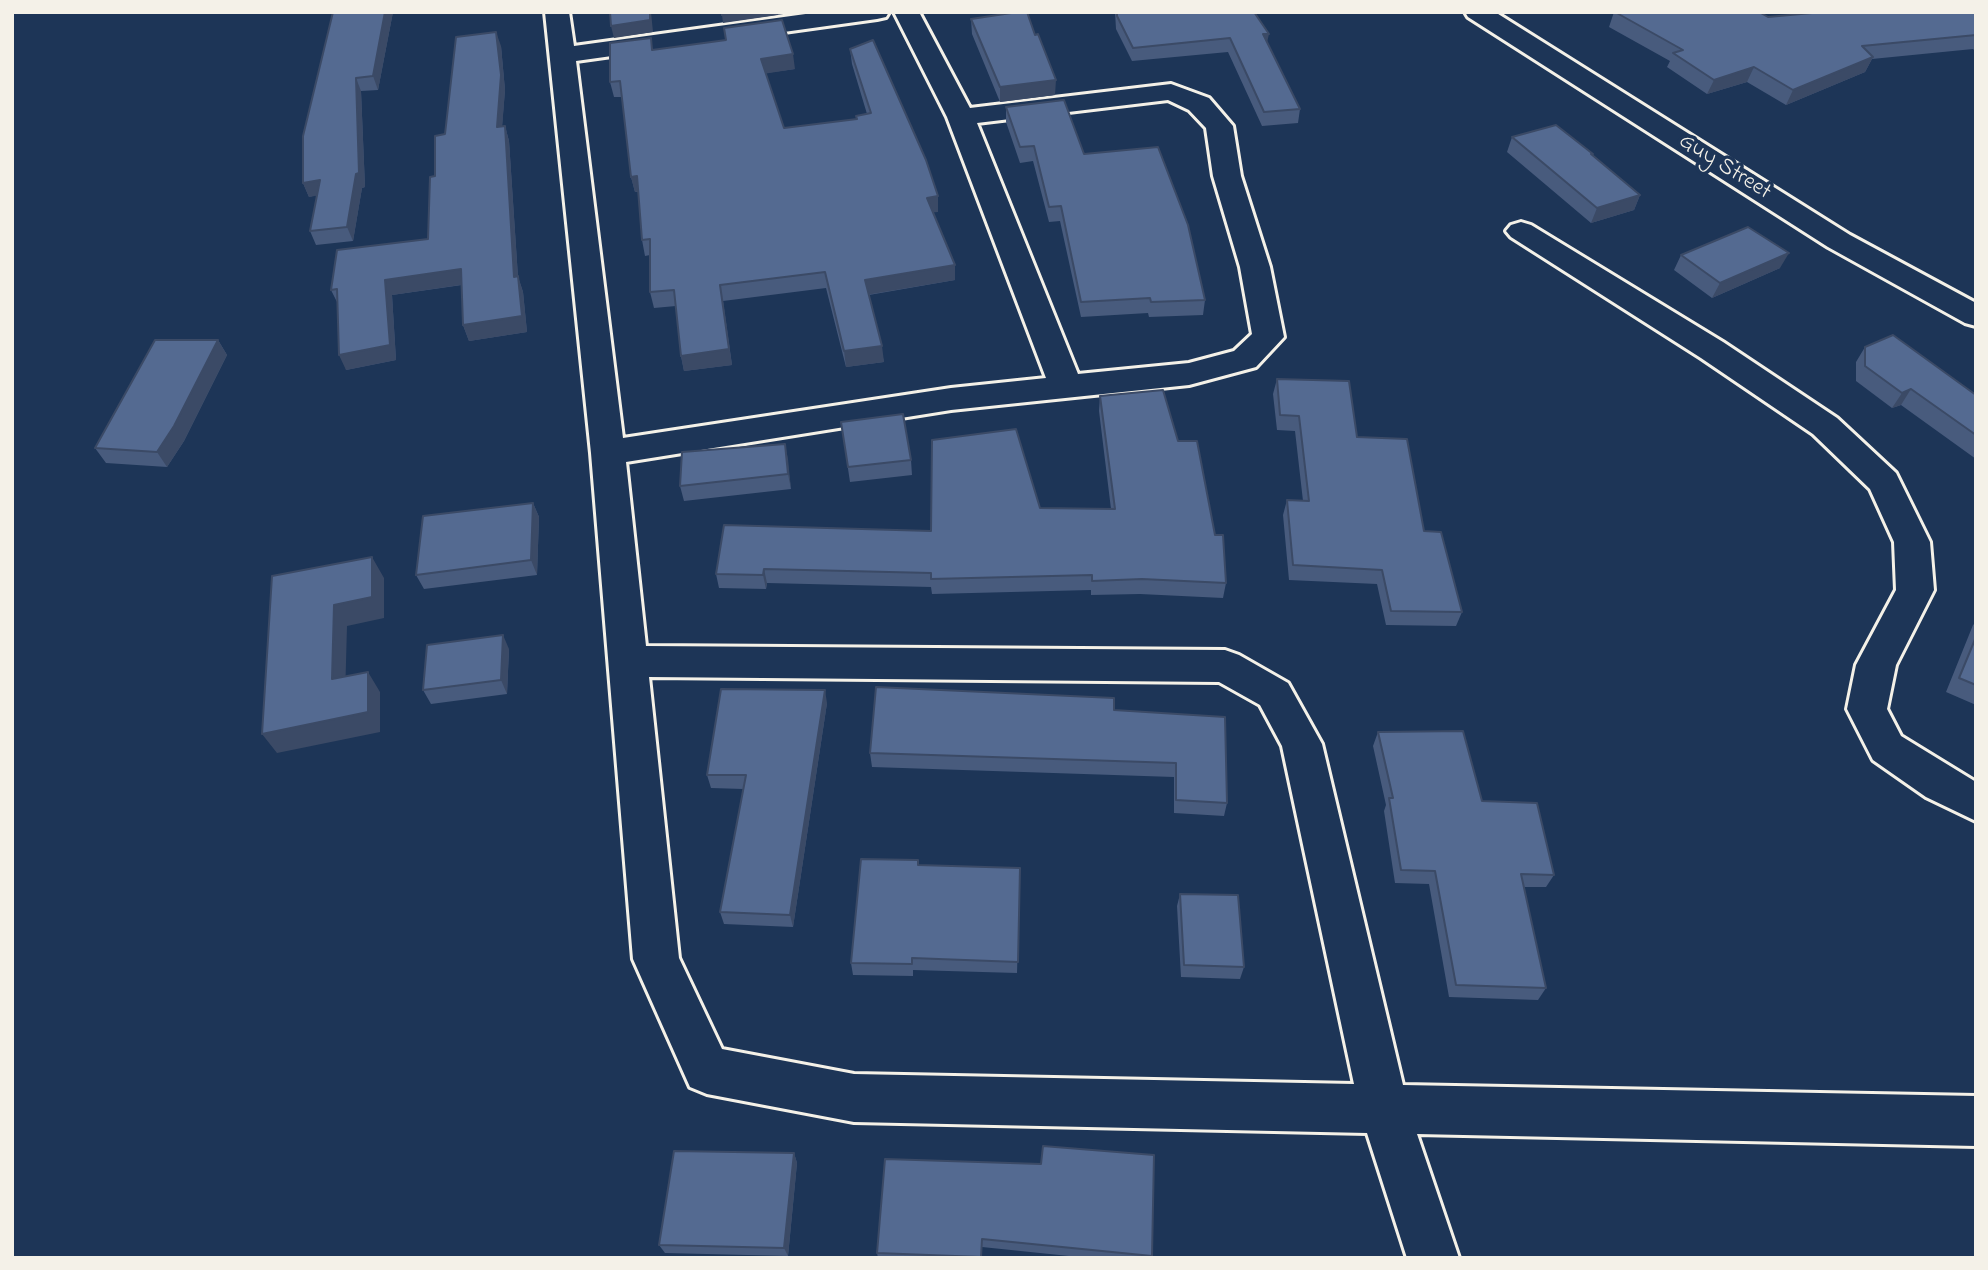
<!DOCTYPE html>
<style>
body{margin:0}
#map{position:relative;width:1988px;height:1270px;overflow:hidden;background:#1d3557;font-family:"Indie Flower",sans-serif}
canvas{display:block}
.frame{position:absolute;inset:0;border:14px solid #f4f1e8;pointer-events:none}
</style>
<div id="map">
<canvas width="1988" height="1270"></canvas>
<div class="frame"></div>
</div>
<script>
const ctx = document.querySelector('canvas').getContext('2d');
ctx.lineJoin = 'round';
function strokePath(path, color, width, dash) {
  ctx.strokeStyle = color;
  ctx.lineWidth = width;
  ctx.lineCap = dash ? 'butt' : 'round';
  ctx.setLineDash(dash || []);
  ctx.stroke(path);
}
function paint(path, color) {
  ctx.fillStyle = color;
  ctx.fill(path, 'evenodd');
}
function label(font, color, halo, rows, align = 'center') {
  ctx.font = font + ' "Indie Flower",sans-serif';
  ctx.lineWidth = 7;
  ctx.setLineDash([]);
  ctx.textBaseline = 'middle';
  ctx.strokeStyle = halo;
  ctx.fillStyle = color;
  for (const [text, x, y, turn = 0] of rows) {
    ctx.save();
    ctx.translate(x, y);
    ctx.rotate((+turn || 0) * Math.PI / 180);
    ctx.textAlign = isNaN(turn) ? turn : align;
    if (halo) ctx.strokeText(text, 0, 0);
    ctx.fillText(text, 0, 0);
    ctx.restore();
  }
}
const minor = new Path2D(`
 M545,12h24l5,34 246,-34h69l-3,5 -9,2 -301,42 47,377 328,-50 95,-10 -99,-261 -53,-105h25l51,96 201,-24 38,14 24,28 8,50 29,91 14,70 -28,30 -67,18 -238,25 -325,52 20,184 579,4 14,5 49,28 34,61 81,341 573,11v50l-559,-12 42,124h-52l-40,-125 -513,-11 -147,-28 -17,-7 -57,-128 -42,-506zM1168,100l21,10 17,18 7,48 27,91 12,67 -18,17 -45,12 -111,11 -101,-251zM649,677l570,5 41,23 22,41 72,338 -500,-10 -132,-25 -43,-91z
 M1521,222l10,3 192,117 114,76 59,55 34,69 4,48 -38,75 -9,44 14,27 75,46v39l-50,-24 -53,-37 -26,-51 9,-44 40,-75 -2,-48 -24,-53 -57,-55 -112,-76 -190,-121 -5,-6 5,-6z`);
const tertiary = new Path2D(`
 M1465,12h30l355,223 126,68v23l-11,-3 -137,-76 -360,-230z`);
const wall = new Path2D(`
 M333,12h60l-15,78 -17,1 4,96 -3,1 -9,53 -37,4 -6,-14 7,-36 -8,2 -6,-14z
 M1115,12h139l13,30 33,67 -2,14 -36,3 -34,-74 -96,9 -16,-32z
 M1614,12l154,5 208,-5v40l-3,-3 -101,10 -7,13 -79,33 -39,-23 -40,12 -40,-27 3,-6 -61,-34z
 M971,19l64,16 20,60 -55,7 -28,-68z
 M501,46l4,44 -3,36h3l4,15 9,136 5,15 4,40 -58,9 -6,-16 -1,-40 -70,10 4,65 -50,10 -8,-66 -7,-14 97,-51 17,-105z
 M654,49l141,20 -29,4 18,55 72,-9v-3l11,-2 -15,-50 -2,-15 88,147v16h-5l22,53v15l-86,15 15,67 -38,5 -20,-79 -103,13 9,64 -48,6 -3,-15 -5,-50 -22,2 -4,-16v-37l-5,1 -3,-16 -4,-48h-3l-4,-15 -9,-80h-8l-4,-15z
 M1006,107l78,47 121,146 -2,15 -54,2 -1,-4 -67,4 -21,-96 -11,1 -16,-61 -13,2 -14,-41z
 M1512,137l81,17 -1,2 48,39 -6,15 -43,13 -84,-71z
 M1681,255l99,13 -68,30 -38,-28z
 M218,340l9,15 -43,86 -17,26 -61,-4 -11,-15z
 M1865,347l111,48v64l-75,-54 -9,3 -36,-27v-19z
 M1277,379l80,58 67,94 38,81 -6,14 -70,-1 -9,-41 -88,-4 -6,-65 4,-15 16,1 -8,-70 -18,-1 -4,-36z
 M1100,396l78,45 37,94 11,48 -3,15 -83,-4 -49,1v-5l-159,4 -1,-7 -164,-4 -1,6 -47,-1 -3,-14 324,-66 71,1 -12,-98z
 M841,422l70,38 1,15 -62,7z
 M785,444l6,45 -107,12 -4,-15z
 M533,503l6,14 -2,58 -113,14 -8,-14z
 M1976,622v83l-30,-13 27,-67z
 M509,649l-2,45 -76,10 -8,-14z
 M827,703l-34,224 -69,-3 -4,-12 23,-123 -32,-1 -4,-13z
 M1114,710l113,93 -3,13 -50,-3v-36l-302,-10 -2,-14z
 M1378,732l104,69 72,74 -8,12h-22l22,101 -8,12 -89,-3 -20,-113 -34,-1 -11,-72 2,-6 -13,-59z
 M918,865l102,3 -3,105 -104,-3v6l-60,-1 -2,-12z
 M1180,894l64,73 -4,12 -59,-2 -4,-71z
 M794,1153l3,10 -9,93 -123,-3 -6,-8z
 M1041,1164l111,92 -1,2h-63l-106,-11 -1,11h-103l-1,-5z`);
const shadedWall = new Path2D(`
 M385,12h8l-15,78 -5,-14z
 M650,12h1l2,20 -39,6 -3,-12z
 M744,12h34v3l-55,8 -1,-8z
 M496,32l5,14 4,44 -4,52 -4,-15z
 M1263,34h6l-3,13z
 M793,54l2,15 -32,5 -2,-15z
 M1873,57l-8,15 -79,33 7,-15z
 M1754,67l-7,15 -40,12 7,-14z
 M356,78l5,13 4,96 -3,1 -9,53 -6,-14 9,-53z
 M1056,80l-1,15 -55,7v-15z
 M505,126l4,15 10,151 -5,-15z
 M637,176l4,15 -6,1 -4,-15z
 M320,180l6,14 -17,3 -6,-14z
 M1640,195l-6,15 -43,13 6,-15z
 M938,196v16l-10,1 -1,-15z
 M1789,253l-9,15 -68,30 8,-15z
 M955,265v15l-89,15 -1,-15z
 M461,269l6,15 -75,11 4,65 -50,10 -7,-15 46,-75z
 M518,276l5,16 4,40 -58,9 -6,-16z
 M720,285l12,80 -48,6 -3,-15z
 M218,340l9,15 -43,86 -17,26 -10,-15z
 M882,346l2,16 -38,5 -2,-16z
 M1911,389l-10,16 -9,3 10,-15z
 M785,444l3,15 3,30 -3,-15z
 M533,503l6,14 -2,58 -6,-15z
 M372,557l12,21v40l-37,8 -2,73 -13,-20 2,-74z
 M764,569l3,14 -1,6 -3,-14z
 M503,635l6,14 -2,45 -6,-14z
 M368,672l12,20v40l-103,21 -15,-19z
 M825,690l2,13 -34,224 -3,-12z
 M794,1153l3,10 -9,93 -4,-8z`);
const building = new Path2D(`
 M333,12h52l-12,64 -17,2 3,95 -3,1 -9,53 -37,4 10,-51 -17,3v-47z
 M610,12h40v8l-39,6z
 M722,12h22l-22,3z
 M1018,12h9l8,23 3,-1 18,46 -56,7 -29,-68z
 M1117,12h137l15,22h-6l37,75 -36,3 -34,-74 -97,10 -16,-32z
 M1615,12h144l9,5 55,-5h153v23l-114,11 11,11 -80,33 -39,-23 -40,13 -41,-27 10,-3z
 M782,20l11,34 -32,5 23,69 73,-9 -1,-3 15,-3 -21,-64 23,-9 53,120 12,36 -11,2 28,67 -90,15 17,66 -38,5 -19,-79 -105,13 9,64 -48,7 -7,-66 -24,2v-53l-8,1 -5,-64 -6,1 -11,-96 -10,1v-39l41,-5 1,12 74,-10 -2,-12z
 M496,32l5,43 -4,52 8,-1 9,151 4,-1 4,40 -59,9 -2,-56 -76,11 5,65 -51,10 -2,-66 -6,1 6,-40 91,-11 2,-62 5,-1v-40l10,-2 11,-97z
 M1064,100l20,54 74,-7 30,78 17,75 -54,2 -1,-4 -69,4 -20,-96 -12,1 -15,-61 -14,1 -14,-40z
 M1556,125l37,29h-2l49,41 -43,13 -85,-71z
 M1748,227l41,26 -69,30 -39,-28z
 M1893,335l83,60v40l-65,-46 -9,4 -37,-27v-19z
 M155,340h63l-44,86 -17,26 -62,-4z
 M1277,379l72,2 8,56 50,2 17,92 17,1 21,80 -71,-1 -9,-41 -89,-5 -6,-65 22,1 -10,-85 -19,-1z
 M1163,390l15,51h19l18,94h8l3,48 -84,-4 -50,2v-6l-161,4v-6l-167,-4 -1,6 -47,-1 8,-49 207,6 1,-91 84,-11 24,79 75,1 -15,-113z
 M903,414l8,46 -63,7 -7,-45z
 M785,444l3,30 -108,12 2,-34z
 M533,503l-2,57 -115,15 7,-59z
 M372,557v40l-38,8 -2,74 36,-7v40l-106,22 10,-158z
 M503,635l-2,45 -78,10 4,-45z
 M1976,637v48l-17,-7z
 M876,687l238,11v12l111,7 2,86 -51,-3v-37l-306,-10z
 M721,689l104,1 -35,225 -70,-3 26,-137h-39z
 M1463,731l19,70 55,2 17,72 -33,-1 25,114 -90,-3 -21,-114 -34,-1 -12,-72h4l-15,-66z
 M861,859l57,1v5l102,3 -2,94 -106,-4v6l-61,-1z
 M1180,894l58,1 6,72 -60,-2z
 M1043,1146l111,9 -2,101 -170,-17 -1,18 -104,-4 8,-94 156,5z
 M674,1151l120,2 -10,95 -125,-3z`);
const farStreetnames = [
 ["Guy Street",1724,168,32]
];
strokePath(minor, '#f4f1e8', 6);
strokePath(tertiary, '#f4f1e8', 6);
paint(minor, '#1d3557');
paint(tertiary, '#1d3557');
paint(wall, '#485b7d');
paint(shadedWall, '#3b4a66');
paint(building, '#546a91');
strokePath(building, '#3b4a66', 2);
label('23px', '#f4f1e8', '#1d3557', farStreetnames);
</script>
